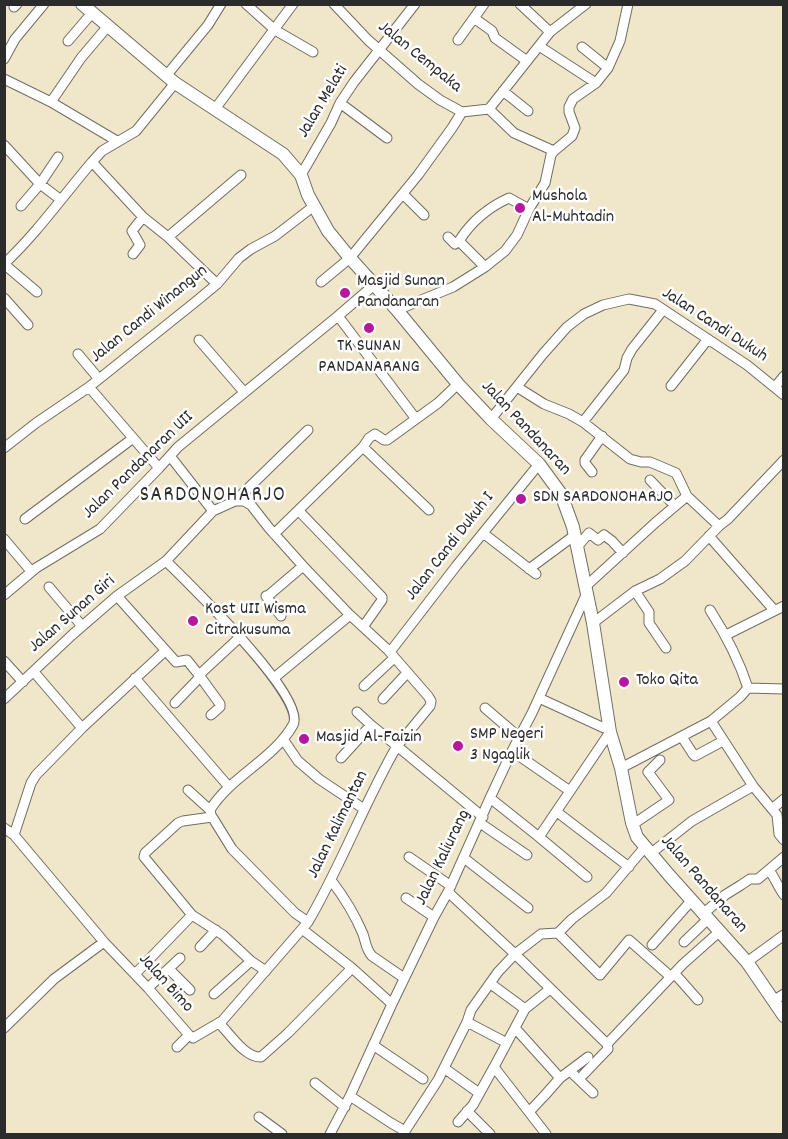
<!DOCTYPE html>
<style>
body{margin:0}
#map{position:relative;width:788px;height:1139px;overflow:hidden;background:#f0e7cb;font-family:Dekko,sans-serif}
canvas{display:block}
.frame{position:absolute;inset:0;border:6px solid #2b2b2b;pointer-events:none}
</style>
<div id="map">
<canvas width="788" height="1139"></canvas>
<div class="frame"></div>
</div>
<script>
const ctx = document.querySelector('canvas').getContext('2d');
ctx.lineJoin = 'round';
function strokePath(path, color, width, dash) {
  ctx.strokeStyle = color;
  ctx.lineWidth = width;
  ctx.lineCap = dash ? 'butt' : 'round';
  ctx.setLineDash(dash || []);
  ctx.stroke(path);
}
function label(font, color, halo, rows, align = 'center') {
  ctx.font = font + ' Dekko,sans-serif';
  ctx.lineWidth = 5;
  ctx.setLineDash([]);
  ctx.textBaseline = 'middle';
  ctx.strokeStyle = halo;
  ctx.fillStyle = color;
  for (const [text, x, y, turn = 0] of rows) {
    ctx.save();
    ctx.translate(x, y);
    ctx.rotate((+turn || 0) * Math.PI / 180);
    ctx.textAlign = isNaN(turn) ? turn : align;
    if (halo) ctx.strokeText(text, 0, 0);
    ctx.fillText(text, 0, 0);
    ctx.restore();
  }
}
const minor = new Path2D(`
 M246,4l29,26 38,22
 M334,4l34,36 50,44 22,16 22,12 27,-3 25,24 40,18
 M14,7l3,-3
 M474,18l18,13 3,7 32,23
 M550,32l36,-28
 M458,40l26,-36
 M68,41l24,-28
 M539,46l57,37
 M582,47l26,21
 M4,59l11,-20 29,-35
 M166,76l42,-51 13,-21
 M4,79l47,23 66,39
 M503,91l25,20
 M51,102l30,-44 27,-32
 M340,103l47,35
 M215,109l78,-105
 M489,109l61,-77 -30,-28
 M4,145l36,39 21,16
 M92,162l10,-11 34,-20 39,-48
 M301,175l30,-52 9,-20 14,-21 61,-78
 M403,194l21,21
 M21,206l19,-22 18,-27
 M168,237l73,-62
 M448,237l7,7 4,-3 26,26
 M459,241c12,-19 30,-34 50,-43l20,11
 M133,254l7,-9 -8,-14 11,-14
 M4,264c33,-31 59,-68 88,-102l51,55 25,20 49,47
 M4,264l33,28
 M321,282l29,-24 68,-83 34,-47 10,-16
 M4,298l24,27
 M397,310l56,-23 32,-20 20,-16 12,-16 12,-26 16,-26 6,-28 3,-4 18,-15 3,-8 -6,-16v-5l4,-8 23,-16 12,-15 12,-27 8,-37
 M338,316l78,103
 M199,340l45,52
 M78,354l21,25
 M671,386l37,-47
 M89,387l70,81
 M517,387l27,17 25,10 14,8 47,37 11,3h9l26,11 11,23 32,30
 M775,387l9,-11
 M491,419l52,-65 24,-27 17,-13 19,-9 26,-6 26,5 92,61 37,30
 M583,422l41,-52 3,-12 5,-9 31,-39
 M4,448l32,-25 53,-36 105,-84 23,-19 22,-26 12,-9 24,-13 39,-30
 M170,456l43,55 22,-10h9l7,4 18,23 34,38 46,48 39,36 40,46 3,5 -1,5 -33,40 -26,-21 -30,33
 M592,472l-7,-9v-3l17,-24
 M650,480l25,26
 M235,501l73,-71
 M429,510l-66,-63 6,-9 6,-4 9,6h3l51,-37 20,-19
 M213,511l-47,50c21,21 142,137 127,164 -20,35 -62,51 -83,85l1,5 21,34 63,64 13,9 -6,7
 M299,511l83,86v3l-19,27
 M25,519l107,-80
 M483,533l53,41
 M274,534l89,-87
 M709,536l65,74
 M4,539l27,32
 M577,547l12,-14 9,7 6,-5 8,6 11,12
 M529,569l46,-34
 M49,587l33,39
 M585,587l70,-64 32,-27
 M635,591l14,21v11l17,25
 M4,595l32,-27 64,-39 59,-61 19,-21 160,-131 36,-31
 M117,596l59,66 11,-2 12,15 41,-38
 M710,610c16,25 29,50 38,78
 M281,616l-15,-20 3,-1 34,-29
 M593,623l42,-32 25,-12 25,-18 34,-35 9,-7 56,-59
 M726,635l58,-29
 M390,652l67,-87 82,-101
 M4,661l19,21
 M34,672l48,56
 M199,675l21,29v3l-9,8
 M135,678l94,109
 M274,678l76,-63
 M364,686l30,-28
 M539,698l65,30
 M4,699l68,-64 45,-39 49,-35
 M383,699l24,-26
 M175,703l25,-26
 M485,708l35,30
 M357,712l14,13
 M711,721l42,65 24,29 2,19 5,6
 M682,737l11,17 2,2 28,-15
 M283,739l15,22 21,18 45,30
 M512,751l58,40
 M621,768l90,-47 29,-24 8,-9 36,1
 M188,790l22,20
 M490,798l49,39 48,40
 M772,809l12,-10
 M557,812l72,55
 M212,817l-29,4 -5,2 -33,30 -1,4 48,58 31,20 28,26 15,10
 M480,823l47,32
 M632,825l37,-25 -21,-28 12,-12
 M4,828l10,7 90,107 44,46 41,47 4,3 29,-17 80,-92 50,39 40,36
 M14,835l17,-52 5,-8 46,-47 83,-77
 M539,837l71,-105
 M650,854l42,-33 61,-35
 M409,857l42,29
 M464,858l64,50
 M769,870c6,8 9,17 15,25
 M331,880c13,17 24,35 32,54 3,9 3,16 9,22l32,22
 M448,892l67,62 26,-20 17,-1 14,-14 34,-26 39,-46
 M406,898l28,19
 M703,914l22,-19 16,-10 9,-6h8l26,-22
 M308,922c33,-56 56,-119 89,-176l86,71
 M558,933l42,42 29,-35 42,37
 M684,942l24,-23
 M652,945l39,-44
 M200,947l16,-17
 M747,962l37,-27
 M169,969l21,21
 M135,974l57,-59
 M675,974l23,26
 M491,984l34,25
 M148,988l32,-30
 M214,994l37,-33
 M773,1001l11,-7
 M467,1022l40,21
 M219,1023c11,11 26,35 42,34l27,-24 64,-65
 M4,1028l50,-49 50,-37
 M515,1028l45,50
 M373,1045l50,34
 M177,1047l12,-12
 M444,1068l35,25
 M570,1071l23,22
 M583,1075l23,-24 2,-2 -1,-5 76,-80 36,-32
 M315,1083l30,24
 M350,1096l41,27 14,8 33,-51 29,-58 4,-12 27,-38 17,-18 92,90
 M467,1111l23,23
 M529,1112l16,-17 15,-17 28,-21
 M259,1117l23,17
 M458,1122l15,-17 21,-38
 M330,1134l20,-38 42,-92 42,-87 14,-25 42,-94 22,-47 20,-38 54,-118
 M546,1134l-52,-67 31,-58 25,-20`);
const major = new Path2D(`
 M82,4l93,79 108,71 18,21 7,20 20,36 22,27 47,52 61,74 33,35 48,45 22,30 12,33 20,96 17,109 11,36 11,55 5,14 32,38 78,87 37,54`);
const markers = [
 [520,208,6,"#b5179e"],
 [345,293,6,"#b5179e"],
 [369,328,6,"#b5179e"],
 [521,499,6,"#b5179e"],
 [193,621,6,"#b5179e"],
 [624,682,6,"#b5179e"],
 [304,739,6,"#b5179e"],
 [458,746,6,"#b5179e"]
];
const streetNames = [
 ["Jalan Cempaka",419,58,39],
 ["Jalan Melati",324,102,-59],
 ["Jalan Candi Winangun",150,315,-39],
 ["Jalan Candi Dukuh",714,326,33],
 ["Jalan Pandanaran",525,429,47],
 ["Jalan Pandanaran UII",139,466,-44],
 ["Jalan Candi Dukuh I",451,547,-52],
 ["Jalan Sunan Giri",73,615,-41],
 ["Jalan Kalimantan",339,825,-64],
 ["Jalan Kaliurang",444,858,-64],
 ["Jalan Pandanaran",703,885,49],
 ["Jalan Bimo",165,984,48]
];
const poiNames = [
 ["Mushola",532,198],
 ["Al-Muhtadin",532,219],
 ["Masjid Sunan",357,283],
 ["Pandanaran",357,304],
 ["TK SUNAN",369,348,"center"],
 ["PANDANARANG",369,369,"center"],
 ["SDN SARDONOHARJO",533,499],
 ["Kost UII Wisma",205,611],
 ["Citrakusuma",205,632],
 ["Toko Qita",636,682],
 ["SMP Negeri",470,736],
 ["3 Ngaglik",470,757],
 ["Masjid Al-Faizin",316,739]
];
const quarterNames = [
 ["SARDONOHARJO",213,497]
];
strokePath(minor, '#706d63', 11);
strokePath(major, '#706d63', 14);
strokePath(minor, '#fff', 9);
strokePath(major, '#fff', 12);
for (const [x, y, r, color] of markers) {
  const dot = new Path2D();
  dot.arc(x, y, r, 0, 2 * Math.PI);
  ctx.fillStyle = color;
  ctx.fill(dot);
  strokePath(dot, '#fff', 2);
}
label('18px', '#2b2b2b', '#fff', streetNames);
label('18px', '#2b2b2b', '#fff', poiNames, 'left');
ctx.letterSpacing = '1.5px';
label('21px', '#2b2b2b', '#fff', quarterNames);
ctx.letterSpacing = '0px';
</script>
